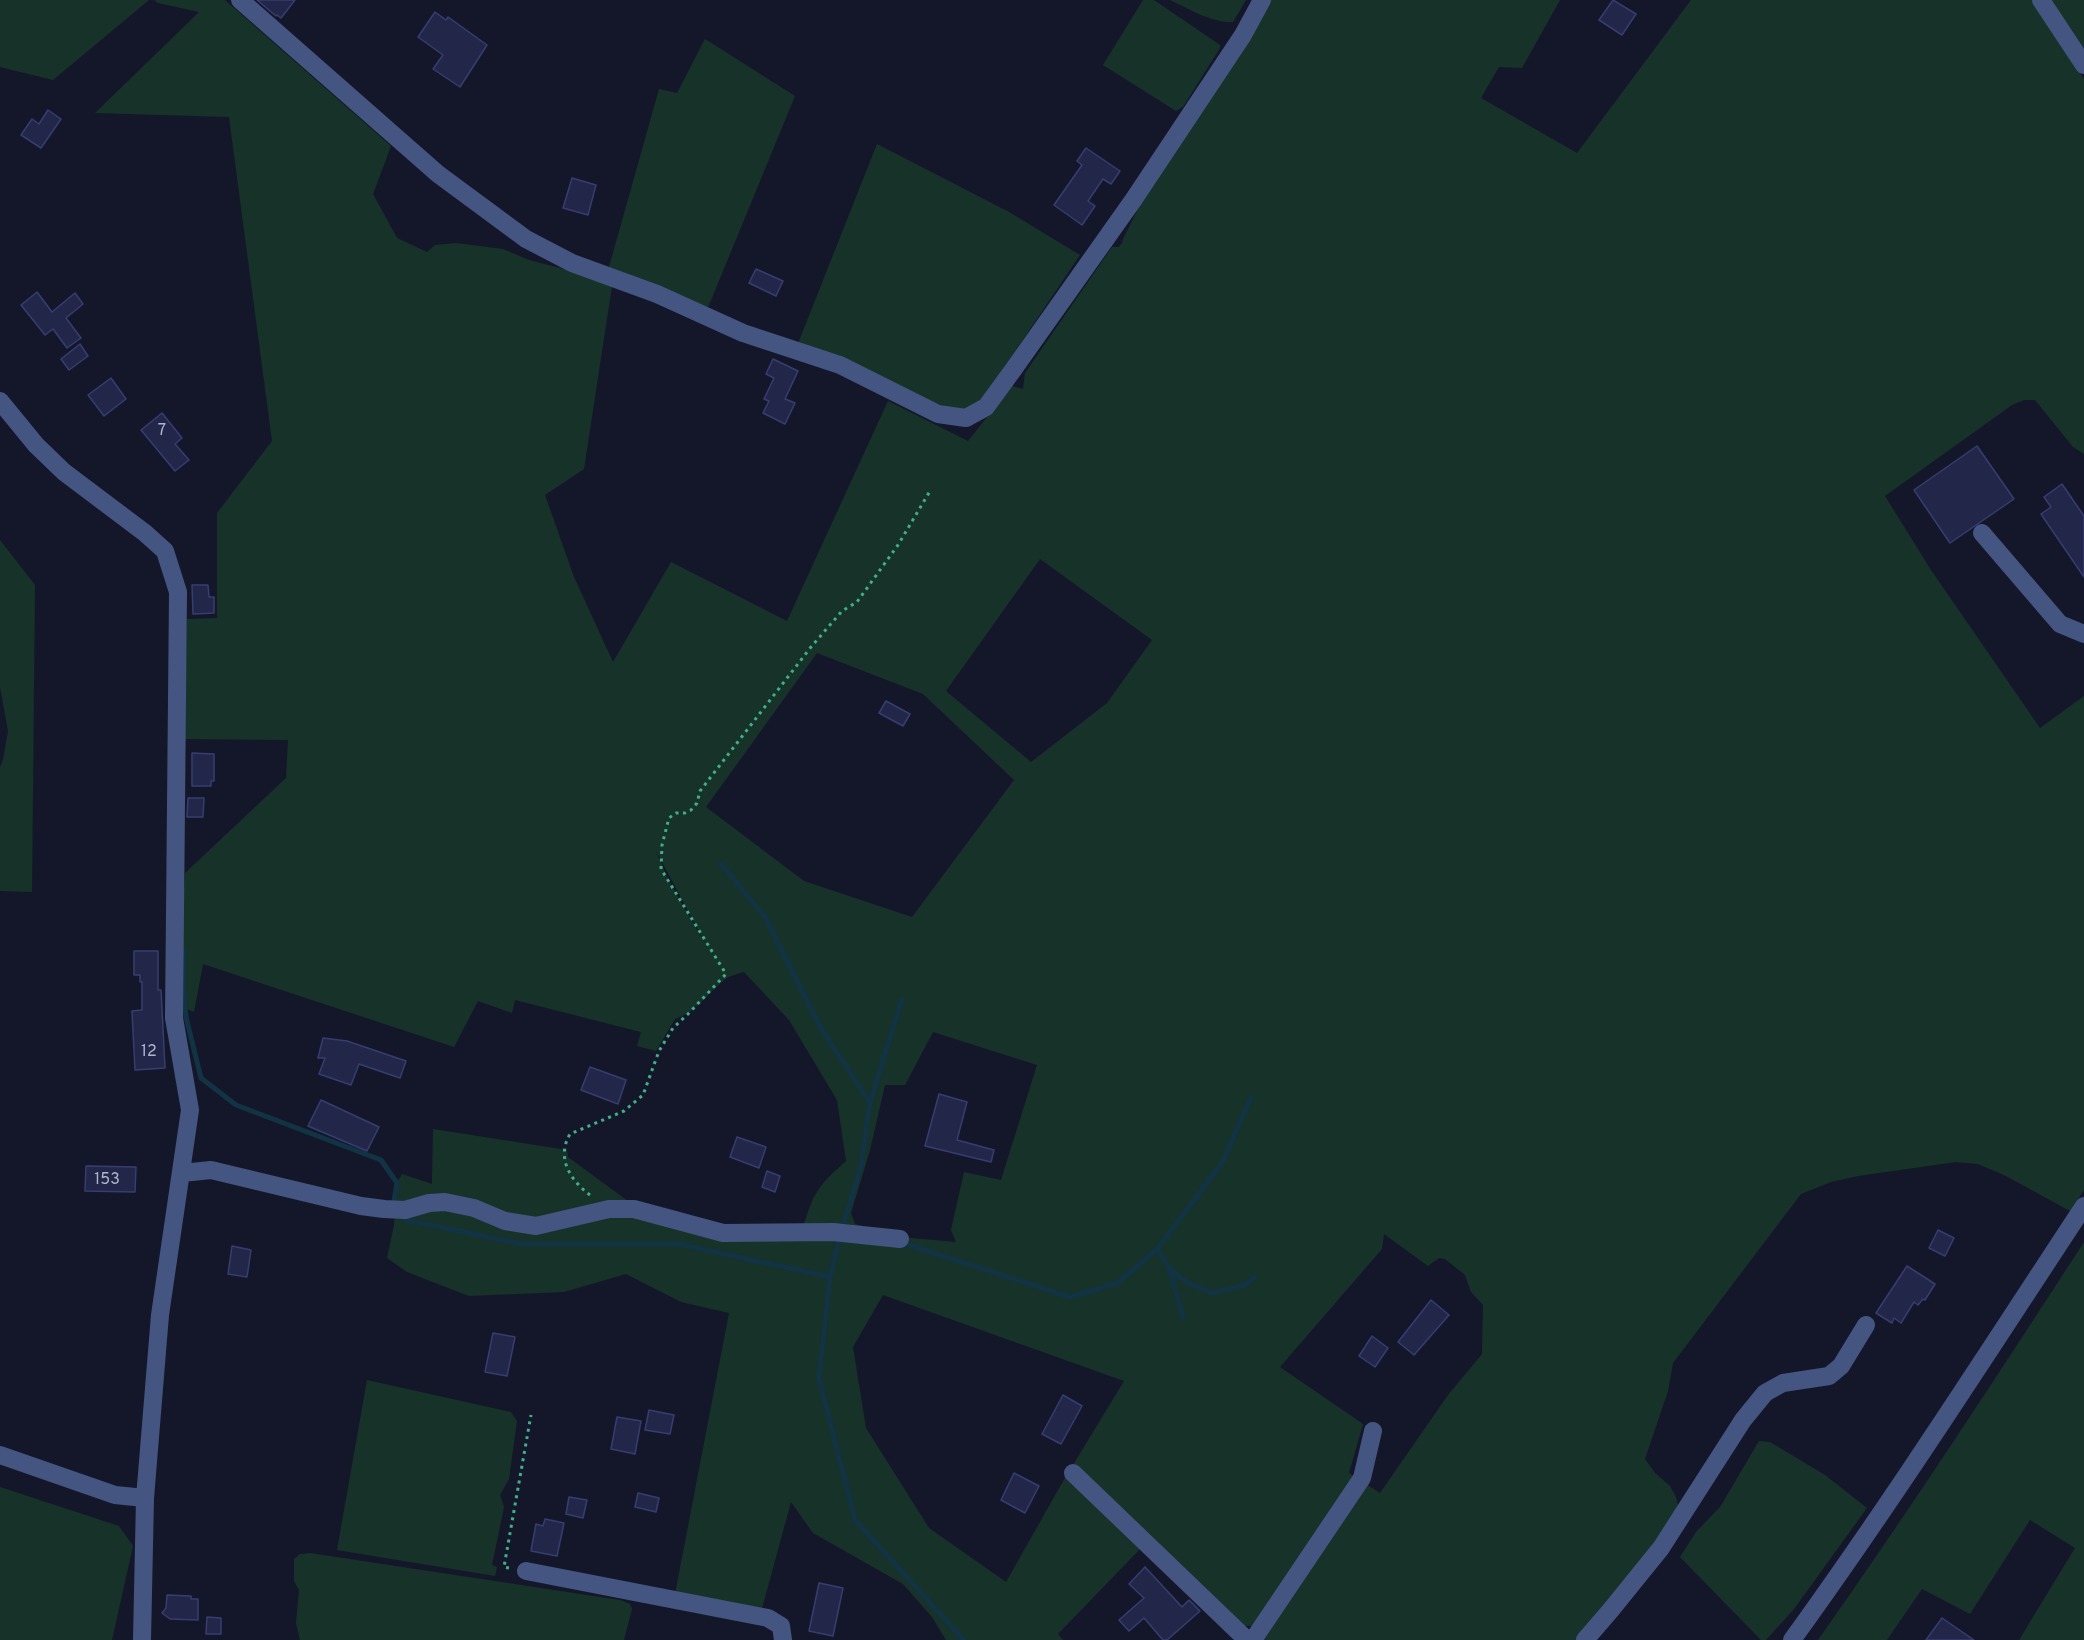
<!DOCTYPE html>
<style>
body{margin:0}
canvas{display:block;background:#141729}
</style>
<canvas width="2084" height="1640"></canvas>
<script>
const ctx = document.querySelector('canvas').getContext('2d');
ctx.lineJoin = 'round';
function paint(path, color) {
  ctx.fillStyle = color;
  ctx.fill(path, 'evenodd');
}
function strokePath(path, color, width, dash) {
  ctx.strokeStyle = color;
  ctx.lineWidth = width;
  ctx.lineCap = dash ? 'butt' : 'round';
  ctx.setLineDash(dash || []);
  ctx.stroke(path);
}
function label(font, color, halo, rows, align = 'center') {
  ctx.font = font + ' Overpass,sans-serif';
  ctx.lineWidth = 6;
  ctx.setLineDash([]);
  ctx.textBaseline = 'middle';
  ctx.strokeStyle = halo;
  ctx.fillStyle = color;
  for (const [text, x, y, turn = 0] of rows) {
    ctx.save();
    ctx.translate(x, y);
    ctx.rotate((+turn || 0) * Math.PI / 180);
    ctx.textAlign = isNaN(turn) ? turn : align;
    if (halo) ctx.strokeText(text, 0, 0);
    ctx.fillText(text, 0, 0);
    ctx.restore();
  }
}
const green = new Path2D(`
 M0,0h149l-96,80 -53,-13z
 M154,0h71l166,146 -18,48 24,44 30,14 8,-7 21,-2 47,6 26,11 31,8 52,18 -28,183 -39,26 29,82 39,85 58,-100 116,59 101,-220 80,40 44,-55 11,3 2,-16 87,-126h7l3,-4 1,-4 15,-30 130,-209h292l-38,68 -23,-1 -18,31 96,55 114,-153h341l52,79v375l-11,-7 -38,-47h-11l-12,5 -127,91 46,74 109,158 44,-32v494l-14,21 -64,-35 -28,-12 -22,-2 -98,14 -27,6 -30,12 -128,169 -5,28 -23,68 10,14 15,13 6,11 3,12 -65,88 -38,43h-312l102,-156 14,9 68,-98 34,-41 1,-49 -12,-13 -6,-17 -20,-16 -6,-1 -11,8 -44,-32 -2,15 -102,118 83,57 -14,49 6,4 -102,149h-12l-168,-161 51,-84 -241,-86 -30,52 13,81 63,100 77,54 60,-106 75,72 -83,86 5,6h-117l-14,-23 -29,-33 -90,-51 -22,-31 -30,110 -86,-18 54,-281 -48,-11 -55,-28 -62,18 -95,4 -62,-24 -20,-14 7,-33 3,-42 5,-9 30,10 1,-55 134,21 1,7 91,67 143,7c11,-38 15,-44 44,-70l-9,-61 -48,-80 -45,-48c-7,2 -16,4 -21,9 -17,14 -27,31 -48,38l-19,32 -19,-5 4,-14 -126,-32 -3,13 -34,-12 -24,46 -251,-83 -9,48 -17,-7 8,-132 101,-95 2,-38 -104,-1 3,-120 30,-1v-105l55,-72 -43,-324 -134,-4 104,-101 -41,-9zM1040,559l112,81 -45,63 -76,59 -85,-71zM817,653l106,41 91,86 -102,137 -108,-36 -98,-74zM655,849l55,103 -41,-71zM933,1032l104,33 -36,115 -37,-8 -13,58 5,12 -56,-5 -45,-13 -4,-11 19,-63 15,-65h20z
 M1143,0h11l66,45v3l-37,59 -7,4 -73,-46z
 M1170,0h76l-13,22c-21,1 -44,-13 -63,-22z
 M2047,0h37v59z
 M705,39l90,57 -88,214 -98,-43 50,-178 18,4z
 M877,144l132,68 71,43 -95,141 -11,11 -19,4 -158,-65z
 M0,540l35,45 -3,307 -32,-1v-124l3,-7 5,-29 -8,-44z
 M2084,1242v398h-65l56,-92 -45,-28 -60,94 -48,-25 -35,51h-69c92,-130 179,-264 266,-398z
 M367,1380l144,32 6,9 -8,58 -9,16 4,12 -12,58 5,2 -2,9 -158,-26z
 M1759,1441l11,1 55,33 42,33 -73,101 -28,31h-5l-81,-83 16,-25 24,-25z
 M0,1487l119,39 14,20 -21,94h-112z
 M310,1553l310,47 10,4 2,5 -8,31h-324l-4,-17 3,-33 -5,-9v-22l6,-5z`);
const stream = new Path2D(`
 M721,864l44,53 57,113 48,73 -9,63 -19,63
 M184,949v46l2,22 15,61 35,27 145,55 16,23 -4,24
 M870,1103l32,-104
 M401,1215l5,5 116,24h157l151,33 10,-42
 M903,1243l167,54 48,-14 39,-34 65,-86 29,-66
 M1157,1249l13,20 16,13 26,11 33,-8 10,-8
 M1170,1270l13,48
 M830,1277l-11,101 36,142 109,120`);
const building = new Path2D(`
 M257,0h38l-14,18 -4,-3 -1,1z
 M1613,0l23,14 -14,21 -23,-15z
 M435,12l11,8 2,-3 39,28 -27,42 -27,-18 10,-14 -25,-18z
 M48,110l13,9 -20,29 -20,-13 11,-16 7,5z
 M1086,148l34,23 -9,13 -8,-5 -15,22 7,5 -13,19 -28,-20 28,-40 -5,-4z
 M572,178l24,7 -8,30 -25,-7z
 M756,269l27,12 -7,15 -27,-13z
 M37,292l15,20 23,-19 8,11 -17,14 15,20 -14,10 -14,-19 -8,6 -24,-30z
 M80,344l8,12 -19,14 -8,-11z
 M773,359l25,12 -13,28 10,4 -10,21 -22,-11 6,-12 -5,-2 10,-21 -8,-4z
 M111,378l15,21 -22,17 -16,-21z
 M162,413l20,25 -7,6 14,16 -14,11 -34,-41z
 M1977,446l37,53 -64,44 -36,-53z
 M2062,484l22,32v61l-43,-63 10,-7 -7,-10z
 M192,585h16l1,12h5v16l-21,1z
 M886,701l24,13 -7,12 -24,-13z
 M192,753l22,1v27h-3v5h-19z
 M188,798h16l-1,19h-16z
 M134,951h24v39h3l4,78 -30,2 -3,-59 10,-1v-28h-2v-7h-6z
 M323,1038l24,3 59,20 -6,17 -41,-14 -8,21 -32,-11 6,-16h-7z
 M590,1067l36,13 -8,24 -37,-14z
 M939,1094l28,8 -10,38 37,10 -3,12 -66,-16z
 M321,1100l58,27 -12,24 -59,-25z
 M737,1137l29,10 -7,21 -29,-11z
 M86,1166l50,1 -1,25 -50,-1z
 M767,1171l13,5 -5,16 -13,-5z
 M1938,1230l16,8 -9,18 -16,-8z
 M232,1246l19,4 -4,27 -19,-3z
 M1907,1266l28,18 -10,16 -2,-1 -5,6 -4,-3 -13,21 -7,-5 -2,5 -16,-10z
 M1431,1300l18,15 -35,40 -16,-13z
 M493,1333l22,4 -8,39 -22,-4z
 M1372,1336l16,12 -13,19 -16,-11z
 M1063,1395l19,11 -21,38 -19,-10z
 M649,1410l25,5 -4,19 -25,-4z
 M617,1417l24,4 -6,33 -24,-5z
 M1014,1473l25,13 -14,27 -24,-13z
 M638,1493l21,5 -3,14 -21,-5z
 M569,1497l18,3 -4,18 -17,-4z
 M545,1519l19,4 -7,33 -26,-5 5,-27 7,2z
 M1145,1567l37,40 7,-7 11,11 -33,29h-4l-19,-22 -15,13 -10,-11 25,-22 -15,-14z
 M819,1583l24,5 -10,48 -24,-5z
 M167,1595l24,1v3h7v21l-28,-1 -8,-6 4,-5z
 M207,1617l14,1v16h-15z
 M1942,1618l32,22h-48z`);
const path = new Path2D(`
 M590,1195c-20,-15 -34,-37 -20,-61l54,-23 19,-16 16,-44 14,-23 15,-14 38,-40 -65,-105 1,-24 7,-27 7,-5h9l6,-3 6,-7 3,-12 111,-144 31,-36 15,-9 41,-57 32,-54
 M509,1568l-5,-1 27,-152`);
const minor = new Path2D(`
 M240,0l198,174 88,65 46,24 85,31 86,39 97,32 98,49 28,4 20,-11 27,-37 121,-171 109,-164 19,-35
 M2041,0l43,65
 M0,401l36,44 28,27 81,61 20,18 13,41 -4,426 16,92 -30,205 -15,183 -3,142
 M1982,533l78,91 24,10
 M182,1173l29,-3 150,36 23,3 21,1 24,-7 16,-1 29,6 31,13 31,5 73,-17h25l89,24 110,-1 67,7
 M0,1455l115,40 30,3
 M1073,1473l174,167
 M526,1571l242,47 13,8 2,14
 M1253,1640l109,-162 11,-47
 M1585,1640l25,-29 51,-63 82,-128 22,-27 18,-10 46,-7 12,-10 25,-41
 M1792,1640c102,-141 196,-288 292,-434`);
const numberNames = [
 ["7",162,432],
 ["12",149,1053],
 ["153",107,1181]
];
paint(green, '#173229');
strokePath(stream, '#134', 5);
paint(building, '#222648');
strokePath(building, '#373d71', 1.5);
strokePath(path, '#3fb087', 3, [3, 4.5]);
strokePath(minor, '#445582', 18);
label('16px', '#b0b5ce', null, numberNames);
</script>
